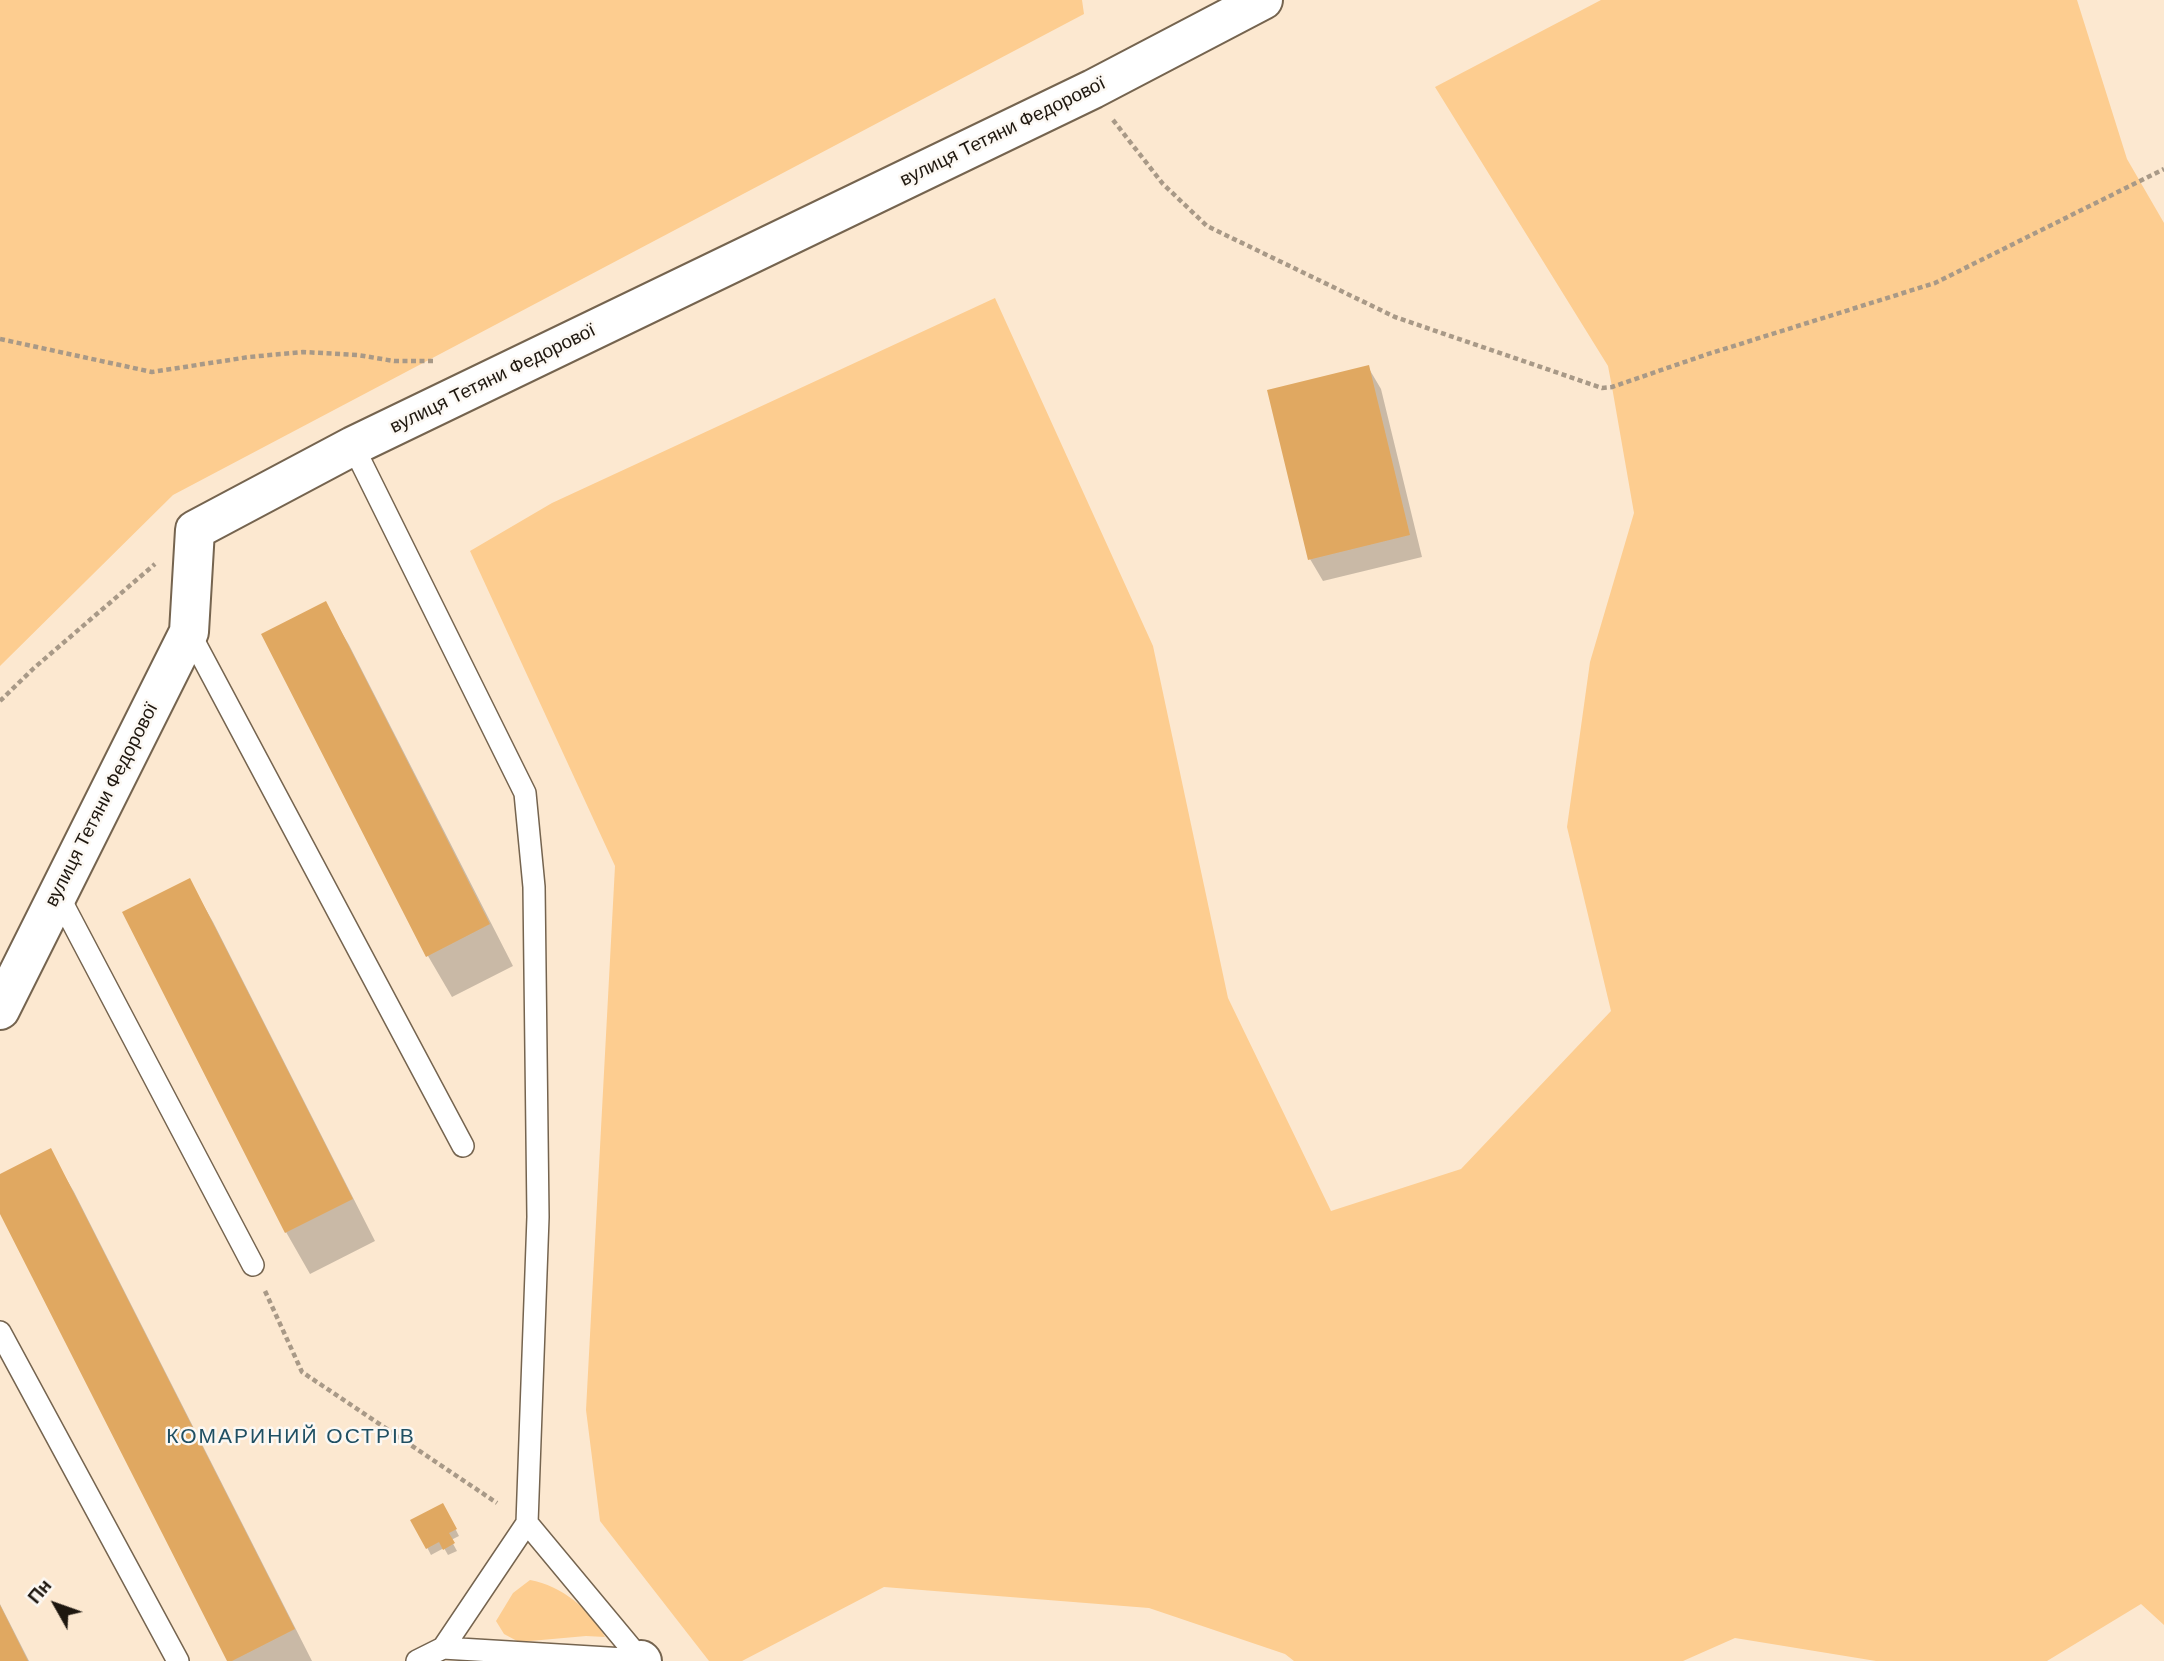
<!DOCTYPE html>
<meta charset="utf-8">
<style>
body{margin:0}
#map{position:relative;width:2164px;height:1661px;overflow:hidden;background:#fce8d0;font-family:Arial,sans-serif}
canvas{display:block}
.north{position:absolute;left:21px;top:1570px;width:70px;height:70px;-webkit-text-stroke:5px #fcf8f3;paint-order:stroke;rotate:310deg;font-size:19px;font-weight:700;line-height:28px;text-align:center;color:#1e170f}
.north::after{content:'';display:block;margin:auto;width:24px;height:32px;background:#1e170f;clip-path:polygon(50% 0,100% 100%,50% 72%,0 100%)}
</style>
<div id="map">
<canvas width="2164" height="1661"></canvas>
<div class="north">Пн</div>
</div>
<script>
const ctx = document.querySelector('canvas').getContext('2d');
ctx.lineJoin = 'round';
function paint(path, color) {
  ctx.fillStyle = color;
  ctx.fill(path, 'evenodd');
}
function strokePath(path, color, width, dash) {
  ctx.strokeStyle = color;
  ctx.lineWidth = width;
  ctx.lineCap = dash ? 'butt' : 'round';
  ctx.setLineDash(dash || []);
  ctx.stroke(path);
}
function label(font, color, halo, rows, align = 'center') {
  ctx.font = font + ' Arial,sans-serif';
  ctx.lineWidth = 5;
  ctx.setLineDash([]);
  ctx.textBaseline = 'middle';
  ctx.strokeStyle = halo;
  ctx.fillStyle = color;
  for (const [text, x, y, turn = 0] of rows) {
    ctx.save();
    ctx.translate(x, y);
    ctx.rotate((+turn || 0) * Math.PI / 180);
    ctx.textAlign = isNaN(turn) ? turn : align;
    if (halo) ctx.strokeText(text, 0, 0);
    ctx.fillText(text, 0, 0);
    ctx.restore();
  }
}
const green = new Path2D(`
 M0,0h1082l2,14 -911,481 -173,171z
 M1601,0h476l50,159 37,64v1402l-23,-21 -94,57h-171l-141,-23 -52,23h-389l-9,-7 -136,-46 -265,-21 -142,74h-33l-109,-140 -14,-111 29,-544 -145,-315 82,-48 443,-205 158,348 75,352 103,213 130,-42 150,-158 -44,-184 23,-165 44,-149 -22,-126 -4,-21 -173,-279z
 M530,1580c32,6 60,29 75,57l-19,-1 -67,6 -15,-8 -8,-13 17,-28z`);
const shadow = new Path2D(`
 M1368,367l13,22 41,168 -99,24 -13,-22z
 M325,604l24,41 164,321 -61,31 -24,-41z
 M189,880l24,42 162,319 -65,33 -24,-42z
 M50,1151l24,41 238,469h-83l-229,-450v-35z
 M443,1505l16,31 -8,4 6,11 -9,4 -4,-7 -13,7 -18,-35z
 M0,1604l29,57h-29z`);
const building = new Path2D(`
 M1369,365l41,170 -102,25 -41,-170z
 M326,601l164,323 -64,33 -165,-323z
 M190,878l163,321 -68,34 -163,-321z
 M51,1148l244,481 -63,32h-5l-227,-447v-40z
 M443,1503l14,26 -8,4 6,10 -12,7 -4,-8 -13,7 -16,-29z
 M0,1605l28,56h-28z`);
const path = new Path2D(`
 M1113,120l50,64 44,42 188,91 207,71 10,-1 93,-32 230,-72 229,-114
 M0,339l152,33 97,-15 54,-5 55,3 36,6h41
 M0,701l34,-33 121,-104
 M265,1291l37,81 195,131`);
const service = new Path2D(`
 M353,446l172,347 9,94 4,330 -11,306 -84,125 -26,13
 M189,632l274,514
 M57,893l196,372
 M0,1332l178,329
 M527,1523l114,137
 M443,1648l198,12`);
const minor = new Path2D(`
 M0,1010l189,-378 6,-102 158,-84 740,-357 170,-89
 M641,1660l1,1`);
const streetNames = [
 ["вулиця Тетяни Федорової",1003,132,-26],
 ["вулиця Тетяни Федорової",493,379,-26],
 ["вулиця Тетяни Федорової",102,805,-63]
];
const neighbourhoodNames = [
 ["КОМАРИНИЙ ОСТРІВ",291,1437]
];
paint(green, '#fdcd90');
paint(shadow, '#0003');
paint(building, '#e0a861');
strokePath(service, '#75644f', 24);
strokePath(minor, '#75644f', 42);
strokePath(path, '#a89987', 4.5, [5, 3.5]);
strokePath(service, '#fff', 21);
strokePath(minor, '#fff', 38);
label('19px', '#1e170f', '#fcf8f3', streetNames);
ctx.letterSpacing = '2px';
label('21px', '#1f4f62', '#fcf8f3', neighbourhoodNames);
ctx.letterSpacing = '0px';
</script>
